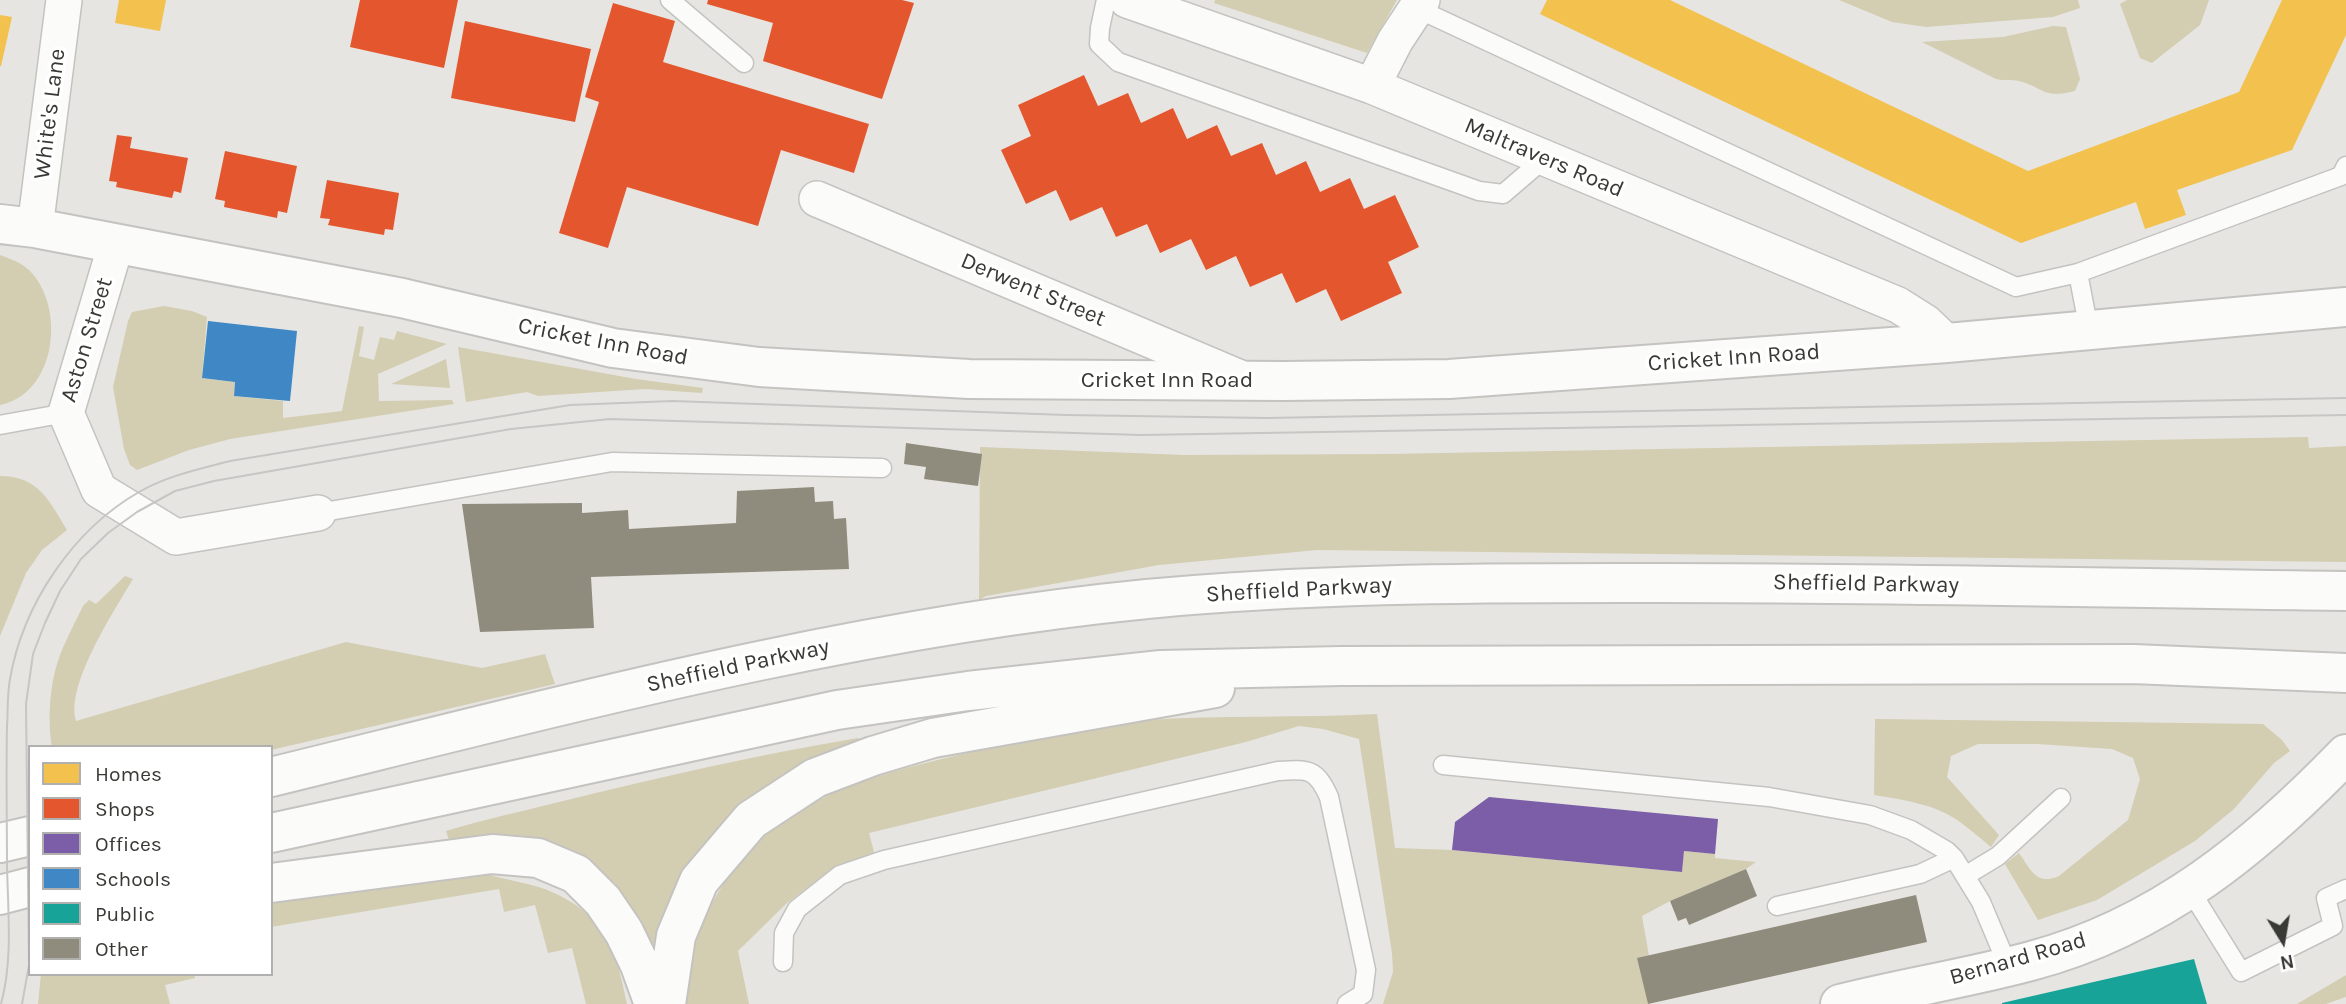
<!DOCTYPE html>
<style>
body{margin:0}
#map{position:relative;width:2346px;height:1004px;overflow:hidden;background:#e6e5e1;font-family:Karla,sans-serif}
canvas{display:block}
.legend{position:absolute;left:28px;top:745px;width:245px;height:231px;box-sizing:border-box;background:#fff;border:2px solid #b0b0af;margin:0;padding:9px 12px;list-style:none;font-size:21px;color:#393936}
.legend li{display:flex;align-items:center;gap:14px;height:35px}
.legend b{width:35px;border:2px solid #b0b0af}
.north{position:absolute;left:2248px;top:906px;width:70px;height:70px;-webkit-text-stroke:5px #fff;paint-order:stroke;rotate:169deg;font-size:19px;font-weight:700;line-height:28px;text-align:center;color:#393936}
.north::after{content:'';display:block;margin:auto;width:24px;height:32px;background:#393936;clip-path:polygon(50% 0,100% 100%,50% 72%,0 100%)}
</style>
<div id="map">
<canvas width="2346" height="1004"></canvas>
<ul class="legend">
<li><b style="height:19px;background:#f2c14e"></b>Homes</li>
<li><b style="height:19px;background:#e4572e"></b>Shops</li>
<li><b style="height:19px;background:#7b5ea7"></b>Offices</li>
<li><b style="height:19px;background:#3f88c5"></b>Schools</li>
<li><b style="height:19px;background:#17a398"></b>Public</li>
<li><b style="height:19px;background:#908c7d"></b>Other</li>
</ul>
<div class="north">N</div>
</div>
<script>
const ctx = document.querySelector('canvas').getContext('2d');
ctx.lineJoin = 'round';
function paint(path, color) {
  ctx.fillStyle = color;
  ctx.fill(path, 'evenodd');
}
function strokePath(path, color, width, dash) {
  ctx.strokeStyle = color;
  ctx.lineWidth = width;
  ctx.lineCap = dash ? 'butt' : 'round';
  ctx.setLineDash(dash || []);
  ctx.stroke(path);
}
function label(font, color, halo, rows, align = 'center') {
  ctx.font = font + ' Karla,sans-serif';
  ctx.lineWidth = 7;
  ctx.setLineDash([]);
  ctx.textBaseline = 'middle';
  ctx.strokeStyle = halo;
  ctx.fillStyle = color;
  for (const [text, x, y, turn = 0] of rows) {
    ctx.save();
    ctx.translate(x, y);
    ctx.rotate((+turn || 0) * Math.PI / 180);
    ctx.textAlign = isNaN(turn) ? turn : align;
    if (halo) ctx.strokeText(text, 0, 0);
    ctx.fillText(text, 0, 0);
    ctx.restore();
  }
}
const green = new Path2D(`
 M1215,0h182l-30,53 -153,-50z
 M1839,0h239l2,8 -27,9 -127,10 -34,-5z
 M2127,0h82l-9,25 -48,38 -12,-5 -20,-54z
 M2053,26l13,1 14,52 -5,12c-33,8 -30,-3 -56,-10 -7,-2 -15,0 -23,-2l-74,-37 81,-5z
 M0,255c11,4 20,7 29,15 37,36 28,124 -29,135z
 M164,306l28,5 15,6 -5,61 33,4 -1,14 49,5v17l59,-7 17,-85 5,1 -5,29 15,4 6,-23 14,3 3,-9 50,13 -69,30 1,27 73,-1 2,4 -224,35 -41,11 -52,20 -7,-5 -6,-16 -11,-62 15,-66 4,-9z
 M458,347l178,32 67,9 -1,5 -57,-4 -107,7 -11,-4 -61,10z
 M446,359l4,29 -59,-4z
 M2308,437l1,11 37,-2v116l-1029,-12 -158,15 -173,31 -7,4 1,-153 204,8 205,-1z
 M0,476c38,0 49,24 67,54l-25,20 -16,23 -26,63z
 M125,576l8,3c-19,32 -68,107 -57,142l270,-79 136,26 63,-14 10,30 -284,66v-3h-219c-5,-29 -2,-69 10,-97 6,-15 14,-29 21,-44l6,-6 7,4z
 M1377,714l18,134 57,2 230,22 2,-21 31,3v4l41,4 -10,7 -76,32 -28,15 7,40 -11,3 10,45h-265l10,-32 -1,-19 -33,-214 -36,-10 -24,-3 -53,16 -377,91 6,23 -41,11 -47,36 -49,48 11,53h-63c-3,-29 10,-66 22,-92 56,-117 167,-137 280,-164 37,-8 73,-15 109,-21 16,-3 32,-6 48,-7 77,-5 155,-2 232,-6z
 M1875,719l388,5 19,16 8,11 -16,12 -40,46 -39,32 -98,59 -59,20 -33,-56 14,-11c12,17 17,33 40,23l69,-56 12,-41 -7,-21 -21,-9 -75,-5h-59l-27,12 -4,21 52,58 -8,12c-10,-8 -20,-17 -31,-25 -24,-18 -57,-22 -86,-27z
 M858,738l4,3c-57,30 -132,56 -164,115 -17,30 -29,62 -43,93l-7,-2 -15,-37 -18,-27 -35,-27 -27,-13 -27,-7 -34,-2 -43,6 -3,-9c36,-11 73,-19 109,-28 101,-25 201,-48 303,-65z
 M487,874c22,7 46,9 67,19 54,25 62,58 73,111h-41l-14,-56 -24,5 -13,-48 -31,7 -5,-23 -228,38v-24l177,-27z
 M41,974h153l1,4 -30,7 5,19h-132z
 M2346,975v22l-20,7h-29z`);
const homes = new Path2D(`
 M119,0h47l-6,31 -45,-8z
 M1547,0h123l358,171 211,-79 43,-92h64v35l-54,115 -115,40 9,25 -41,14 -9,-27 -115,41 -481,-229z
 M0,15l12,2 -11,49h-1z`);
const shops = new Path2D(`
 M360,0h98l-14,68 -94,-21z
 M708,0h194l12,3 -32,96 -119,-38 10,-38 -66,-19z
 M613,3l62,18 -12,41 206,62 -15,49 -73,-23 -23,76 -131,-39 -19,61 -49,-15 40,-131 -14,-5z
 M465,21l126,28 -16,73 -124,-24z
 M1084,75l14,31 30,-13 13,30 32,-15 14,31 30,-14 14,31 31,-13 14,32 30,-14 14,31 30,-14 14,31 31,-14 24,52 -31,15 14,31 -61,28 -15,-32 -30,14 -14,-30 -32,14 -14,-31 -30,14 -15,-31 -31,14 -13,-29 -31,13 -14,-30 -32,14 -14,-31 -30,14 -25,-54 30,-14 -13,-31z
 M117,135l15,2 -2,11 58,10 -7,35 -7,-2 -2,7 -56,-11 1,-5 -8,-1z
 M225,151l72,15 -10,47 -9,-2 -1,7 -53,-11 1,-6 -10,-2z
 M327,180l72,13 -6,37 -8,-1 -1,6 -56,-10 2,-6 -10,-1z`);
const offices = new Path2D(`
 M1489,797l229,22 -3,35 -31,-3 -2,21 -230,-22 3,-28z`);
const schools = new Path2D(`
 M208,321l89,10 -7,70 -56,-5 1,-14 -33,-4z`);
const public = new Path2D(`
 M2194,959l13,45h-205v-1z`);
const building = new Path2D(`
 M906,443l76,11 -4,32 -54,-7 2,-12 -22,-3z
 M814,487l1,15 18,-1 1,18 12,-1 3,51 -258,8 3,51 -114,4 -18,-128 120,-1v10l46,-3 1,19 107,-6 1,-32z
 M1746,869l11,27 -68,29 -3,-7 -8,3 -8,-20z
 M1916,895l11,47 -279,62 -11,-46z`);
const service = new Path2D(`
 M670,0l74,63
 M1106,0l-6,28 -1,16 19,18 361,129 24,3 42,-36
 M1416,8l600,279 62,-14 11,57
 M2078,273l263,-97 5,-10
 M0,425l66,-12
 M318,513l294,-51 270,6
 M1443,765l326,32 101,18 41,15 36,21 7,7 27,44 27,64
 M1965,876l33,-20 63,-58
 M2190,890l51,82 92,-46 -7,-28 20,-9
 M1777,906l143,-32 34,-16
 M783,962l1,-29 13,-24 43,-34 44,-15 394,-89c30,-2 38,-3 51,26l37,173 -3,24 -16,10`);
const minor = new Path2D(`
 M1127,0l245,86 526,219 27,17 22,21
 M1372,86l23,-45 27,-41
 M817,199l428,181
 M35,228l29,-228
 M116,244l-50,169 33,77 77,47 142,-24`);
const tertiary = new Path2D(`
 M0,224l35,4 367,70 211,50 146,19 210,12 315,2 165,-2 498,-36 399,-36`);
const secondary = new Path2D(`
 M1840,1004c63,-16 128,-26 191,-43 128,-34 225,-114 315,-207`);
const trunk = new Path2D(`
 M271,777c290,-71 579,-149 876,-178 157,-15 315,-16 473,-16 242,-1 484,5 726,8
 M271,833l566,-123 131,-19 193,-21 180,-4 792,-2 213,9
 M0,843l30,-7
 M271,883l221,-29 46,4 38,16 27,27 21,31 16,33 14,39
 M0,895l30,-8
 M666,1004l10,-68 23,-55 52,-61 64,-42 58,-22 60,-18 282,-50`);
const tram = new Path2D(`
 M1,1004c12,-44 7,-92 6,-138 0,-46 -1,-93 0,-139 1,-15 0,-32 3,-48 13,-75 63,-149 129,-187 27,-16 61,-23 91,-31l340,-56 103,-4 393,14 201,3 1079,-20
 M22,1004l7,-39 -3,-261 7,-50 12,-31 15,-32 21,-32 27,-26 29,-21 38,-21 39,-10 297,-52 99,-10 531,16 1205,-20`);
const streetNames = [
 ["White's Lane",50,114,-83],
 ["Maltravers Road",1544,158,23],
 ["Derwent Street",1033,290,23],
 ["Aston Street",87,340,-73],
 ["Cricket Inn Road",603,342,11],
 ["Cricket Inn Road",1734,358,-4],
 ["Cricket Inn Road",1167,380],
 ["Sheffield Parkway",1866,584,1],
 ["Sheffield Parkway",1299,590,-3],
 ["Sheffield Parkway",738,666,-12],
 ["Bernard Road",2018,959,-16]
];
paint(green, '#d3cdb1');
paint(homes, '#f2c14e');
paint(shops, '#e4572e');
paint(offices, '#7b5ea7');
paint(schools, '#3f88c5');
paint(public, '#17a398');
paint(building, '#908c7d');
strokePath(service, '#c4c3c0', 21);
strokePath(minor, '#c4c3c0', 38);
strokePath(tertiary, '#c4c3c0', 42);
strokePath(secondary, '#c4c3c0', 42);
strokePath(trunk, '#c4c3c0', 42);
strokePath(service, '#fbfbfa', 18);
strokePath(minor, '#fbfbfa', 35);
strokePath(tertiary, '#fbfbfa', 38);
strokePath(secondary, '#fbfbfa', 38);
strokePath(trunk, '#fbfbfa', 38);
strokePath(tram, '#c6c6c4', 2);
label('23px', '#393936', '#fff', streetNames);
</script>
